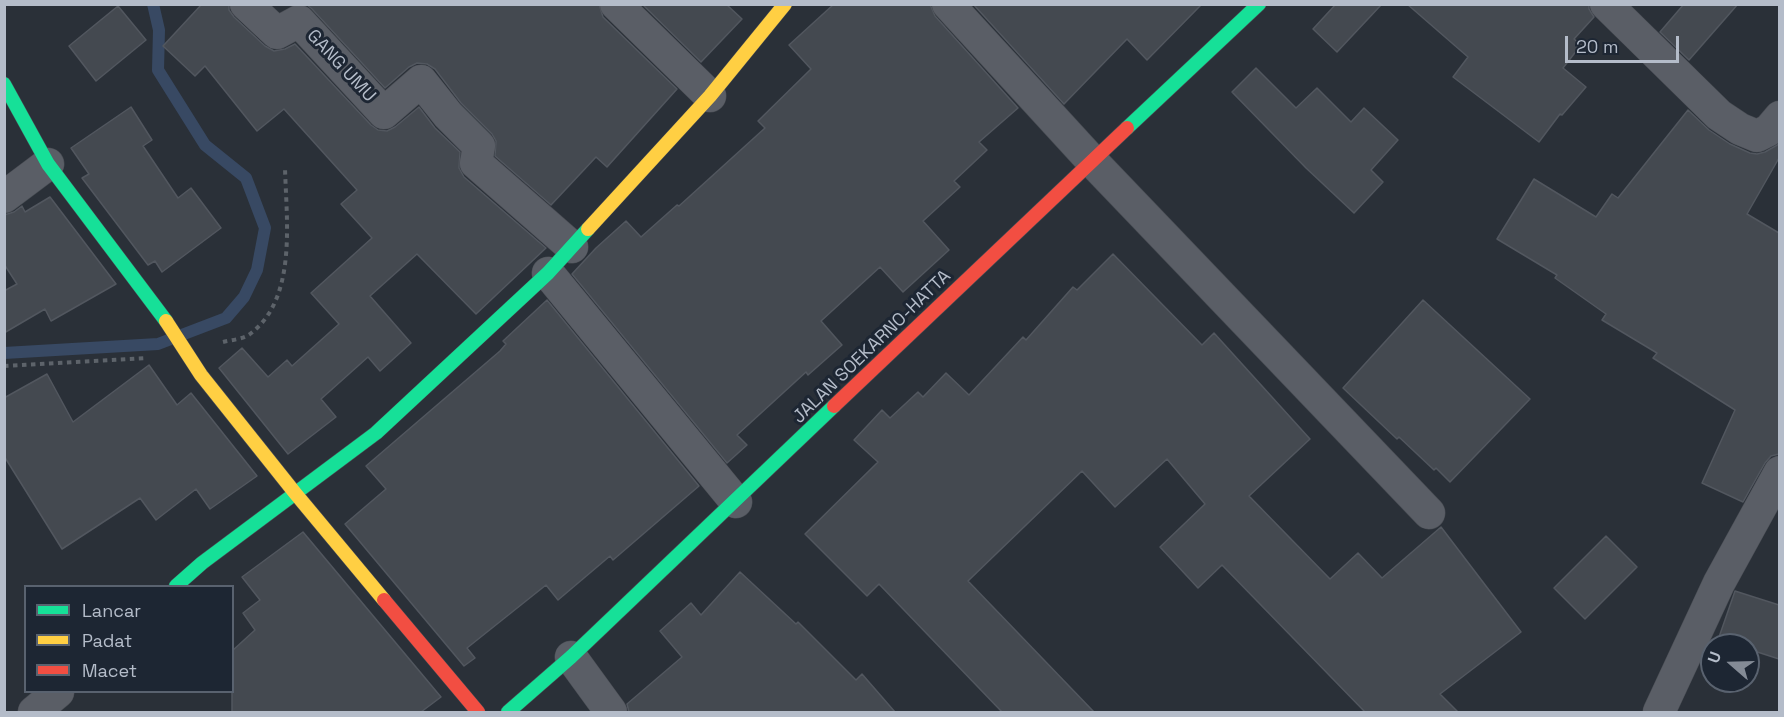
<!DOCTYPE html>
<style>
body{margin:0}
#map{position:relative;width:1784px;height:717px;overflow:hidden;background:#2a3038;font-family:"Space Grotesk",sans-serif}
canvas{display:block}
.frame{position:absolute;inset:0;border:6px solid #b4bcc9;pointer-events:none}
.legend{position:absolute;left:24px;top:585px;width:210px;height:108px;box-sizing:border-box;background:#1d2633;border:2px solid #59626f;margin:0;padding:8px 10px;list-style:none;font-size:18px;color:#b4bcc9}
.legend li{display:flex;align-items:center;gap:12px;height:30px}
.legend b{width:30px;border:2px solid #59626f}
.north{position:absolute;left:1700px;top:633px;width:60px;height:60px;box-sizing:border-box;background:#1d2633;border:2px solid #59626f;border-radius:50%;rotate:290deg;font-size:16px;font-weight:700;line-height:24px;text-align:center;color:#b4bcc9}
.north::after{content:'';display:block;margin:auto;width:21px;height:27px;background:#848b96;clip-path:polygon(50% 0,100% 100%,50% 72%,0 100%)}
.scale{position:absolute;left:1565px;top:36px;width:114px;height:27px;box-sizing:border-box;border:3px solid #b4bcc9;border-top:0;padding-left:8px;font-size:18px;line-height:21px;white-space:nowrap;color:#b4bcc9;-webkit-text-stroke:4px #1d2633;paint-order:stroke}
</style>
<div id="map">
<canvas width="1784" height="717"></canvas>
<div class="frame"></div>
<ul class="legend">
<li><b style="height:8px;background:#16e098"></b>Lancar</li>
<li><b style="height:8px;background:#ffcf43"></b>Padat</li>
<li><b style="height:8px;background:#f24e42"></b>Macet</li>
</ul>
<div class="north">U</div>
<div class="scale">20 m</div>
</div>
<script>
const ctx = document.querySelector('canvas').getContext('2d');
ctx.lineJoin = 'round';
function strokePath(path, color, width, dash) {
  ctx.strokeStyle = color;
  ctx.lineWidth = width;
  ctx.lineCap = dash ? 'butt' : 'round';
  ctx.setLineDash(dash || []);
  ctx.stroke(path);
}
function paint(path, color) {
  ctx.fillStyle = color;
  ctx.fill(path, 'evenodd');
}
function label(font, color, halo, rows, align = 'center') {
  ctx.font = font + ' "Space Grotesk",sans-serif';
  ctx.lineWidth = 6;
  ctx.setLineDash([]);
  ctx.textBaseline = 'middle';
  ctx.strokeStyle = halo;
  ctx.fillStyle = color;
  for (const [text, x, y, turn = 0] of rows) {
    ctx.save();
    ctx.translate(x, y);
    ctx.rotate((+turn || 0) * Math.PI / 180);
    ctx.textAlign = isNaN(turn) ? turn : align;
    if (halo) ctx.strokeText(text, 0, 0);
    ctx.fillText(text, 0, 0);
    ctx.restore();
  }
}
const stream = new Path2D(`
 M4,353l154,-9 68,-26 18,-21 13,-27 8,-42 -19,-50 -41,-33 -47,-75 1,-40 -6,-26`);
const building = new Path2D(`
 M202,4h27v6l5,7 31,29 9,5 11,-2 10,-5 76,81 7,5 9,1 8,-4 24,-20 16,21 25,24 -1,16 5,9 82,71 -70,66 -59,-60 -47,42 41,47 -31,28 -12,-14 -47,42 15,18 -48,37 -69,-86 23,-20 26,29 19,-17 5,6 47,-42 -28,-31 61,-55 -31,-34 16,-14 -73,-81 -27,22 -52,-65 -10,10 -32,-30z
 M306,4h293l4,13 74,72 -70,78 -11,-10 -45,48 -56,-49 1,-15 -4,-7 -31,-31 -26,-34 -8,-5 -10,-1 -8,4 -24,21 -73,-79z
 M642,4h84l16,15 -41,43z
 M834,4h96l5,12 83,92 -39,34 8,8 -33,31 6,6 -37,34 26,29 -46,42 -23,-25 -59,54 21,24 -34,30 -2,-3 -69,63 10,10 -20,18 -155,-189 24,-26 30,-27 15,16 36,-32 2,1 86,-78 -7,-7 53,-52 -22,-24z
 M973,4h229l-55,56 -20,-21 -63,65z
 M1336,4h46l-45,48 -24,-23z
 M1407,4h182v5l5,8 -20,22 7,6 -18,23 23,19 -24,28 -2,-1 -21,28 -86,-65 15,-20z
 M1684,4h54l-49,56 -29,-28z
 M118,6l28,34 -50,41 -27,-35z
 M1256,68l40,40 21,-20 34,34 13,-14 34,32 -27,30 12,12 -29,31 -48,-45 -74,-76z
 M131,107l21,33 -9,6 35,52 13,-10 30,40 -59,44 -7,-11 -7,4 -66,-87 7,-4 -18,-26z
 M1688,110l21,20 21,14 20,9 7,1 8,-2 14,-8v14l-32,56 32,19v221l-8,2 -6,7 -22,39 -41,-19 33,-73 -82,-52 4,-5 -55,-33 4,-6 -51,-36 2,-3 -60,-36 37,-60 62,38 16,-23 6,4z
 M50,197l66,87 -65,37 -6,-12 -41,24v-42l13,-7 -13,-20v-49l10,-3 8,-6 3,6z
 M1113,254l89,91 12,-12 96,106 -61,57 81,83 28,-26 24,25 59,-51 80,105 -81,62 18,18h-93l-143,-147 -24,23 -38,-41 45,-43 -38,-45 -52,48 -33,-36 -114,110 126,131h-92l-123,-128 -12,12 -62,-62 73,-72 -24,-22 28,-30 8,8 28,-26 5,5 23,-24 23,22 54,-58 3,3 47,-53 4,3z
 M547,300l152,186 -86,74 -3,-4 -52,44 -12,-15 -79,63 8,10 -11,8 -119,-142 41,-35 -20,-23 134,-115 6,-7 -3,-3z
 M1423,300l107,99 -80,83 -14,-14 -2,2 -35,-33 -2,2 -54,-51z
 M149,365l28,40 14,-12 66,83 -47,33 -14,-20 -40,31 -16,-22 -78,51 -58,-93v-58l43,-24 26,48z
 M303,532l138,165 -20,15h-189v-61l23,-21 -12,-17 17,-13 -18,-23z
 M1606,536l31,31 -52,52 -31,-31z
 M740,572l56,52 2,-2 58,58 6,-6 33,38h-266l-2,-8 55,-47 -22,-26 31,-28 10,12z
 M1735,591l44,14v54l-31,-10v-4h-14l-16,-5z`);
const path = new Path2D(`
 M223,342c8,-2 21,-3 27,-8 48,-36 36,-115 35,-167
 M4,366l142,-8`);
const street = new Path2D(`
 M246,4l31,29 22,-12 85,92 37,-32 27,34 31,31 -3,17 96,84
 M616,4l94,92
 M948,4l144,157 337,352
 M1606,4l113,111 21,14 17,7 12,-6 11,-13
 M4,197l44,-33
 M548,273l188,229
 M571,657l40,55
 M34,712l24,-20
 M1659,712l60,-129 61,-111`);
const fast = new Path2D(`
 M4,84l44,80 118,157
 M1127,128l132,-124
 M176,586l26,-23 174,-130 172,-160 40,-44
 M508,712l63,-55 263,-251`);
const slow = new Path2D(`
 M588,229l122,-133 75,-92
 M166,321l35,54 94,118 89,107`);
const jam = new Path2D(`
 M834,406l293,-278
 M384,600l94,112`);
const streetNames = [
 ["GANG UMU",341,66,47],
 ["JALAN SOEKARNO-HATTA",872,347,-44]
];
strokePath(stream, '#384963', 12);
paint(building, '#444950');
strokePath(building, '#52575f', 1.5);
strokePath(street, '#484c53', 33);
strokePath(fast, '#484c53', 15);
strokePath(slow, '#484c53', 15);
strokePath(jam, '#484c53', 15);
strokePath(path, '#5d636a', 4, [4.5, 4.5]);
strokePath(street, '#5a5e66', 32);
strokePath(fast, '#16e098', 14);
strokePath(slow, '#ffcf43', 14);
strokePath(jam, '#f24e42', 14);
label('18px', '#b4bcc9', '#1d2633', streetNames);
</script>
